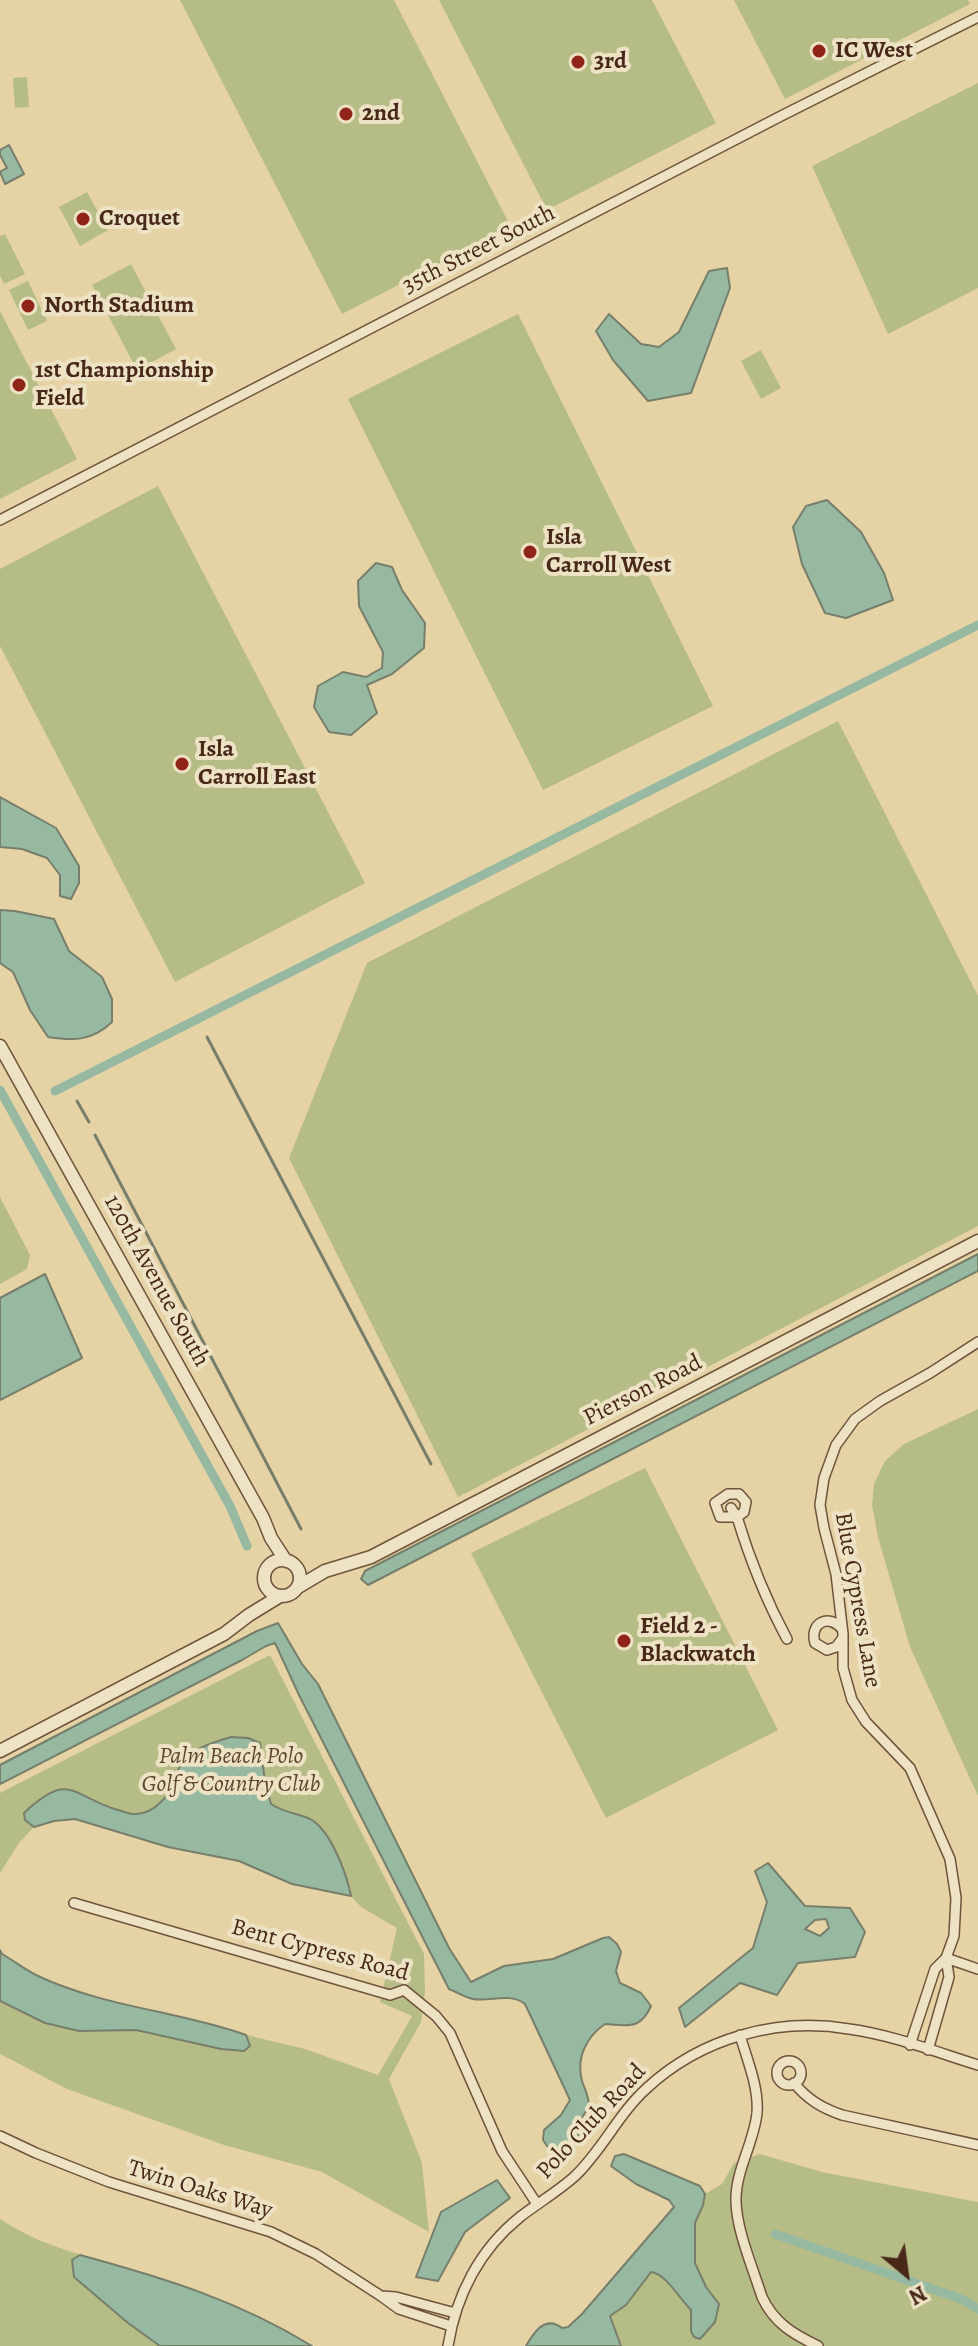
<!DOCTYPE html>
<style>
body{margin:0}
#map{position:relative;width:978px;height:2346px;overflow:hidden;background:#e5d3a5;font-family:Alegreya,serif}
canvas{display:block}
.north{position:absolute;left:866px;top:2234px;width:80px;height:80px;-webkit-text-stroke:6px #eee2c4;paint-order:stroke;rotate:151deg;font-size:22px;font-weight:700;line-height:32px;text-align:center;color:#482818}
.north::after{content:'';display:block;margin:auto;width:28px;height:36px;background:#482818;clip-path:polygon(50% 0,100% 100%,50% 72%,0 100%)}
</style>
<div id="map">
<canvas width="978" height="2346"></canvas>
<div class="north">N</div>
</div>
<script>
const ctx = document.querySelector('canvas').getContext('2d');
ctx.lineJoin = 'round';
function paint(path, color) {
  ctx.fillStyle = color;
  ctx.fill(path, 'evenodd');
}
function strokePath(path, color, width, dash) {
  ctx.strokeStyle = color;
  ctx.lineWidth = width;
  ctx.lineCap = dash ? 'butt' : 'round';
  ctx.setLineDash(dash || []);
  ctx.stroke(path);
}
function label(font, color, halo, rows, align = 'center') {
  ctx.font = font + ' Alegreya,serif';
  ctx.lineWidth = 8;
  ctx.setLineDash([]);
  ctx.textBaseline = 'middle';
  ctx.strokeStyle = halo;
  ctx.fillStyle = color;
  for (const [text, x, y, turn = 0] of rows) {
    ctx.save();
    ctx.translate(x, y);
    ctx.rotate((+turn || 0) * Math.PI / 180);
    ctx.textAlign = isNaN(turn) ? turn : align;
    if (halo) ctx.strokeText(text, 0, 0);
    ctx.fillText(text, 0, 0);
    ctx.restore();
  }
}
const green = new Path2D(`
 M180,0h214l117,227 -169,87z
 M439,0h213l64,123 -169,87z
 M734,0h234l2,4 -185,95z
 M27,77l2,30 -14,1 -2,-30z
 M978,83v205l-90,46 -76,-168z
 M87,192l21,38 -28,16 -21,-39z
 M5,234l20,40 -21,10 -4,-8v-40z
 M131,264l45,85 -39,21 -45,-85z
 M28,281l19,40 -19,9 -19,-40z
 M0,311l77,148 -77,40z
 M518,314l195,392 -170,84 -195,-391z
 M761,350l20,38 -20,11 -20,-38z
 M158,486l207,397 -190,99 -175,-336v-77z
 M838,721l140,275v230l-520,271 -169,-339 78,-195z
 M0,1197l30,58 -3,14 -27,15z
 M978,1409v387l-68,-149 -32,-110 -6,-32 2,-21 11,-23 19,-17z
 M645,1468l133,262 -172,88 -135,-265z
 M270,1655l154,299 1,38 -4,30 -32,57 33,84 7,69 -107,-60 -98,-27 -157,-56 -67,-35v-104l2,4 35,22 39,15 60,16 81,18 29,10 59,14 73,26 34,-59 -32,-14 17,-74 -36,-21 -10,-11 -59,-12 -53,-23 -71,-14 -93,-28 -21,2 -20,6 -15,16 -19,30v-80z
 M760,2154l62,18 156,30v144h-357l-11,-30 17,-11 24,-33c14,1 30,27 41,38l-1,20 16,3 11,-19c-4,-17 -14,-29 -21,-46 -4,-12 -5,-32 -2,-44 2,-11 8,-20 10,-30l17,-10 12,-21z
 M0,2219c40,27 86,37 132,50 64,19 123,42 180,77h-312z`);
const water = new Path2D(`
 M9,145l15,29 -19,10 -5,-12 7,-4 -7,-13v-5z
 M727,268l3,20 -39,105 -43,8 -35,-41 -17,-29 13,-17 32,30 18,3 20,-15 30,-61z
 M827,500l34,32 23,41 9,27 -47,18 -21,-5 -23,-49 -9,-37 13,-21z
 M376,563l16,4 10,23 23,33 -1,25 -32,26 -25,11 10,28 -26,22 -22,-3 -15,-25 4,-21 25,-14 23,5 16,-9 1,-16 -24,-46 -1,-25z
 M0,797l56,31 23,38v17l-8,16 -11,-3v-21l-13,-17 -25,-9 -22,-2z
 M0,910l15,1 39,8 15,32 33,26 10,22v23c-20,19 -38,19 -64,15l-18,-27 -17,-38 -13,-9z
 M978,1254v17l-610,314 -7,-6 4,-8z
 M45,1274l37,84 -82,42v-102z
 M278,1623l24,41 16,20 131,264 22,34 33,-16 49,-7 50,-21 6,-1 8,7 4,8 -5,19 4,12 21,10 10,13c-11,25 -24,19 -46,18 -19,13 -29,34 -23,57 3,9 7,15 7,25l-10,17 -1,20 -22,16 -13,-19 1,-10 17,-15 9,-15 -45,-96c-15,-12 -34,-2 -52,-5 -8,-1 -16,-7 -24,-10l-150,-294 -24,-52 -9,3 -24,14 -242,124v-19l257,-134z
 M231,1737l17,1 12,5 5,39 6,22c12,8 24,9 37,14 22,9 39,57 43,78l-59,-12 -53,-23 -71,-14 -93,-28 -21,2 -20,6 -9,-7 -1,-7c46,-43 47,-17 94,-3 5,1 12,5 18,4 18,0 34,-19 40,-35 2,-6 2,-12 6,-17 11,-14 33,-20 49,-25z
 M768,1863l37,43 45,2 15,24 -10,25 -57,6 -21,32 -37,-12 -55,44 -6,-19 74,-60 14,-46 -12,-31zM826,1919l3,9 -9,8 -15,-7 10,-9z
 M0,1950l2,4c12,7 24,16 36,22 66,31 140,35 208,59l4,11 -6,5 -23,-2 -85,-19 -57,1 -34,-8 -45,-22z
 M624,2154l76,32 5,8 -2,11 -8,18v40l11,24 13,17 -4,18 -15,17 -6,-2 -3,-6v-21c-11,-11 -26,-37 -40,-38l-25,33 -16,11 11,30h-95c8,-14 19,-31 36,-18l6,-1 14,-13 92,-107 -5,-7 -33,-16 -25,-18 4,-10z
 M497,2180l13,18 -45,34 -27,49 -22,-4 25,-65z
 M80,2255c84,23 157,45 232,91h-152l-32,-23 -54,-46 -2,-17z`);
const stream = new Path2D(`
 M207,1037l224,427
 M77,1101l12,21
 M95,1135l206,394`);
const canal = new Path2D(`
 M0,1090l230,416 17,40
 M55,1091l923,-466
 M775,2234l186,65 17,10`);
const minor = new Path2D(`
 M0,520l783,-405 195,-98
 M731,1508l6,9h-17l-5,-14 13,-9h11l7,8 -2,10 -7,5c13,43 29,83 50,122
 M842,1629c-13,-16 -33,-6 -27,14l12,7 9,-3 6,-8
 M74,1903l316,92 14,-5 32,26 14,17 52,118 35,53
 M946,1958l32,11
 M740,2035c7,25 19,52 17,78 -3,30 -22,58 -21,89 1,30 17,66 26,95 12,26 31,37 56,49
 M910,2045l25,-76 11,-11 8,-22 2,-38 -6,-39 -40,-91 -44,-46 -14,-22 -9,-32v-34l-7,-60 -12,-46 -4,-23 4,-27 12,-33 19,-26 25,-18 50,-28 48,-31
 M928,2050l21,-73 -3,-19
 M777 2073a12 12 0 1 1 24 0a12 12 0 1 1-24 0Z
 M794,2083c14,17 28,25 48,32l136,30
 M0,2136l36,17 73,29 162,50 45,22 65,42
 M451,2326l-52,-17 -18,-13 15,1 59,16
 M448,2346c8,-51 32,-97 72,-129 18,-14 37,-25 54,-40 28,-26 44,-63 73,-89 54,-50 130,-71 202,-59 44,6 87,23 129,36`);
const tertiary = new Path2D(`
 M0,1046l263,472 8,20 15,23
 M264 1578a18 18 0 1 1 36 0a18 18 0 1 1-36 0Z
 M298,1587l27,-16 46,-14 607,-316
 M0,1751l224,-117 25,-19 31,-19`);
const markers = [
 [819,51,8,"#8f2418"],
 [578,62,8,"#8f2418"],
 [346,114,8,"#8f2418"],
 [83,219,8,"#8f2418"],
 [28,306,8,"#8f2418"],
 [19,385,8,"#8f2418"],
 [530,552,8,"#8f2418"],
 [182,764,8,"#8f2418"],
 [624,1641,8,"#8f2418"]
];
const poiNames = [
 ["IC West",835,51],
 ["3rd",594,62],
 ["2nd",362,114],
 ["Croquet",99,219],
 ["North Stadium",44,306],
 ["1st Championship",35,371],
 ["Field",35,399],
 ["Isla",546,538],
 ["Carroll West",546,566],
 ["Isla",198,750],
 ["Carroll East",198,778],
 ["Field 2 -",640,1627],
 ["Blackwatch",640,1655]
];
const streetNames = [
 ["35th Street South",479,250,-27],
 ["120th Avenue South",156,1281,61],
 ["Pierson Road",643,1391,-27],
 ["Blue Cypress Lane",857,1600,80],
 ["Bent Cypress Road",320,1951,15],
 ["Polo Club Road",592,2122,-47],
 ["Twin Oaks Way",200,2190,17]
];
const parkNames = [
 ["Palm Beach Polo",231,1757],
 ["Golf & Country Club",231,1785]
];
paint(green, '#b6bc86');
paint(water, '#97b9a2');
strokePath(water, '#777f6b', 2);
strokePath(stream, '#777f6b', 3);
strokePath(canal, '#97b9a2', 9);
strokePath(minor, '#6f533b', 12);
strokePath(tertiary, '#6f533b', 15);
strokePath(minor, '#eee2c4', 9);
strokePath(tertiary, '#eee2c4', 12);
for (const [x, y, r, color] of markers) {
  const dot = new Path2D();
  dot.arc(x, y, r, 0, 2 * Math.PI);
  ctx.fillStyle = color;
  ctx.fill(dot);
  strokePath(dot, '#eee2c4', 3);
}
label('bold 24px', '#482818', '#eee2c4', poiNames, 'left');
label('24px', '#482818', '#eee2c4', streetNames);
label('italic 24px', '#5e462e', '#eee2c4', parkNames);
</script>
